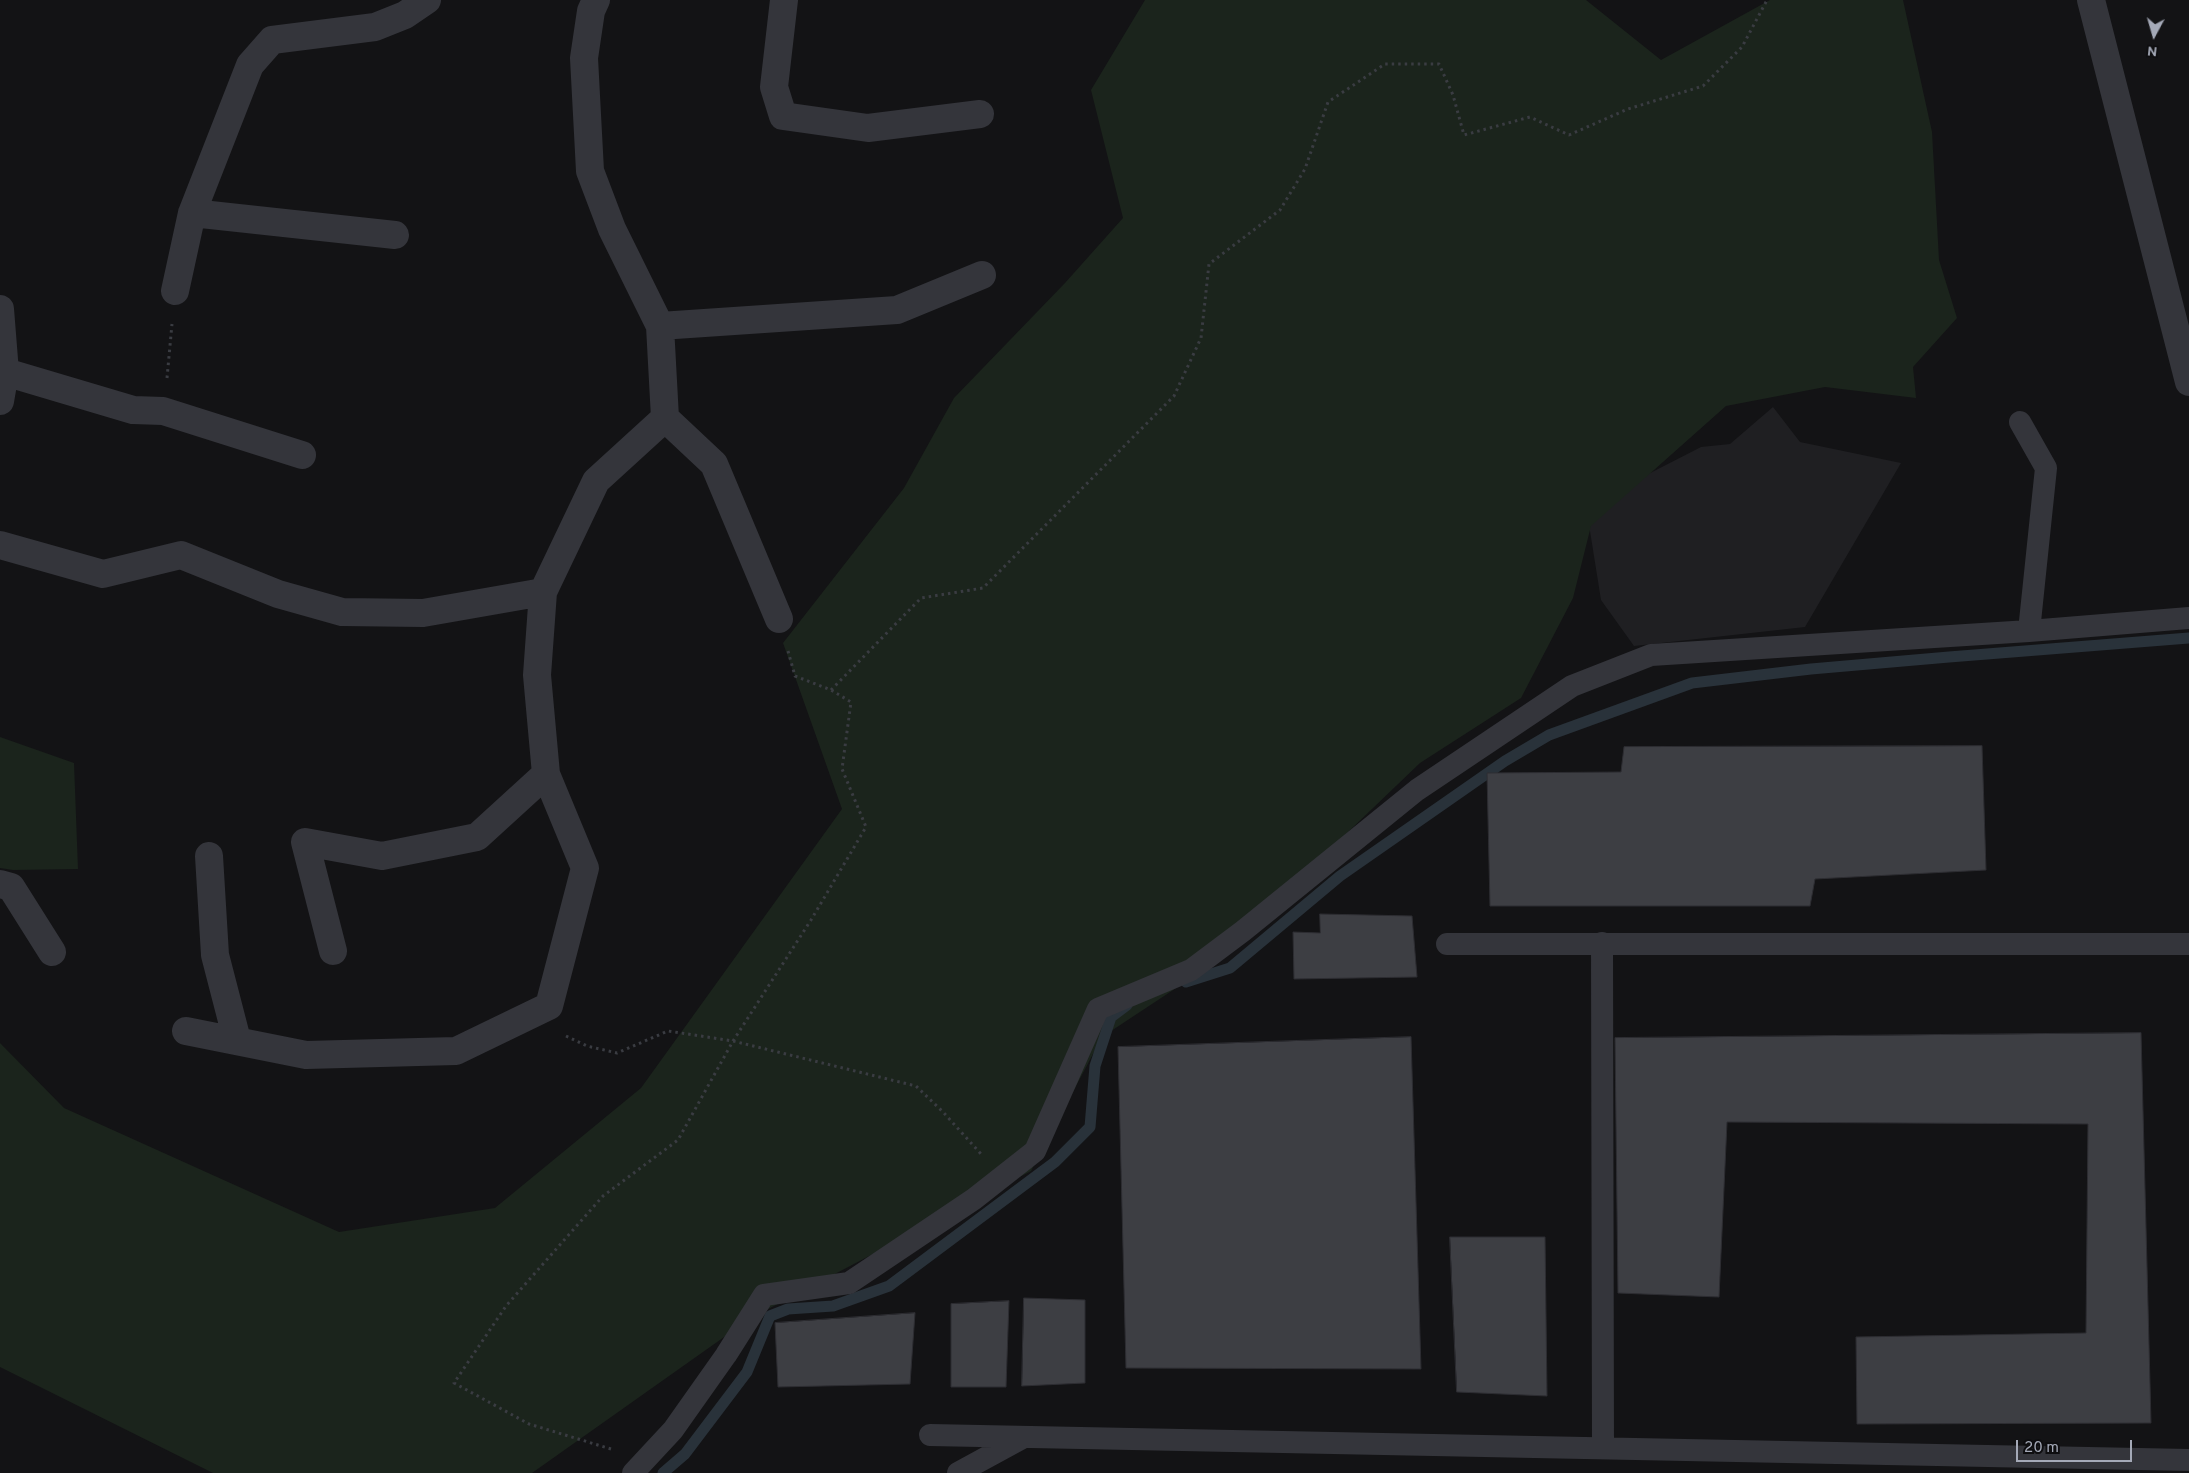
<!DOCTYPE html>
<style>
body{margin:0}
#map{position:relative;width:2189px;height:1473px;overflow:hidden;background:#131315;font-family:Overpass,sans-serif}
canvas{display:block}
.north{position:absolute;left:2129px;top:10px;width:50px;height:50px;-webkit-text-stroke:4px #0e0e10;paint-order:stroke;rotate:186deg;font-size:14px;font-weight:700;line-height:20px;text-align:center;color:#a4a9b7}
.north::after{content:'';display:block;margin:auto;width:18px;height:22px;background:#a4a9b7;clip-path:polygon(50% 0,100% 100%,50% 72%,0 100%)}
.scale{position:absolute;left:2016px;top:1440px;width:116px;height:22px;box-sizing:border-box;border:2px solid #a4a9b7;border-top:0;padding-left:6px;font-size:15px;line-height:18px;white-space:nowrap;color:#a4a9b7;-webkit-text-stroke:4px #0e0e10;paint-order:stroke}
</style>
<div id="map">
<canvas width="2189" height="1473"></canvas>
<div class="north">N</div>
<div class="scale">20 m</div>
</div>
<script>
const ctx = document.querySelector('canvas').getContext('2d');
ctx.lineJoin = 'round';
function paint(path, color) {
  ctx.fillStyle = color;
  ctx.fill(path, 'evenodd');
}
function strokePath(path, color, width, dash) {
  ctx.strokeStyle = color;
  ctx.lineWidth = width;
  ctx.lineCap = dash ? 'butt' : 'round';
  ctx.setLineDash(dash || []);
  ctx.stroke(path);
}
const built = new Path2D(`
 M1773,407l27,35 101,21 -96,164 -171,19 -33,-46 -15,-94 115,-59 29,-3z`);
const green = new Path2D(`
 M1145,0h441l75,60 109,-60h133l29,132 7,128 18,58 -44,49 3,31 -91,-11 -99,19 -135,120 -18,72 -52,100 -101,65 -215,206 -103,68 -71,134 -280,147 -219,155h-319l-213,-106v-324l64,65 275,124 156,-24 146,-120 201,-279 -59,-166 121,-155 50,-90 111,-115 58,-65 -32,-128z
 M0,737l74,26 4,106 -65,1 -13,-2z`);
const stream = new Path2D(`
 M1186,982l44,-14 110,-92 165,-115 44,-26 143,-52 119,-14 138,-12 240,-19
 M663,1473l22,-19 62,-82 23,-56 18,-7 45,-3 56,-20 166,-124 35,-35 5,-61 16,-49 16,-12`);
const building = new Path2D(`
 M1982,746l4,124 -171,9 -5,27h-320l-3,-133 134,-1 3,-25z
 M1320,914l92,2 5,61 -123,2 -1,-47 27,1z
 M2141,1033l10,390 -294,1 -1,-87 230,-4 2,-209 -361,-2 -8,175 -101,-4 -3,-255z
 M1411,1037l10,332 -295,-1 -8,-321z
 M1450,1237h95l2,159 -90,-4z
 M1024,1298l61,2v83l-63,3z
 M1009,1301l-3,86h-55v-83z
 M915,1313l-5,71 -132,3 -3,-64z`);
const path = new Path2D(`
 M167,378l5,-54
 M831,690l90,-92 62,-10 191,-192 27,-58 8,-74 71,-54 25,-41 23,-67 57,-38h54l14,31 11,40 66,-18 39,18 59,-26 75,-23 39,-39 25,-47
 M566,1036l21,10 30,7 51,-22 65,10 183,45 27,26 38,42
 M611,1449l-82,-25 -75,-41 52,-77 97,-110 75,-56 55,-99 78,-121 55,-93 -24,-58 9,-67 -20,-12 -36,-14 -7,-25`);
const lane = new Path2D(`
 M2020,422l26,46 -17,163
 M1602,943l1,505
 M1447,944h742
 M930,1435l1259,25
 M633,1473l40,-43 53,-75 38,-60 85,-12 125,-84 61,-48 63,-142 93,-39 52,-39 174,-141 155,-104 79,-31 378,-24 160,-13
 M958,1473l66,-36`);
const street = new Path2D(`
 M596,0l-5,11 -7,47 6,113 22,58 48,97 5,92 49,46 65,155
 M784,0l-10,87 9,29 85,12 112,-14
 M2091,0l98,382
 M192,213l203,22
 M175,291l17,-78 58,-148 22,-25 103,-13 30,-12 22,-15
 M0,309l5,63 -5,29
 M660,326l237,-16 85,-35
 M5,372l128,38 30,1 139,44
 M0,545l103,29 78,-19 97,39 64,18 81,1 120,-21
 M209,856l6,99 22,85
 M0,884l11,3 41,65
 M333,951l-28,-109 77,14 95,-19 69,-63
 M186,1031l120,24 150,-4 93,-45 36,-138 -39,-94 -9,-99 6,-83 53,-111 69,-63`);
paint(built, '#1f1f22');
paint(green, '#1b241c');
strokePath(stream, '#29323a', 11);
paint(building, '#3d3e43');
strokePath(building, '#2d2d32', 1);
strokePath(path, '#3a3c42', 3, [2.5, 4]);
strokePath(lane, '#34353b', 22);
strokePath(street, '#34353b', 28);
</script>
